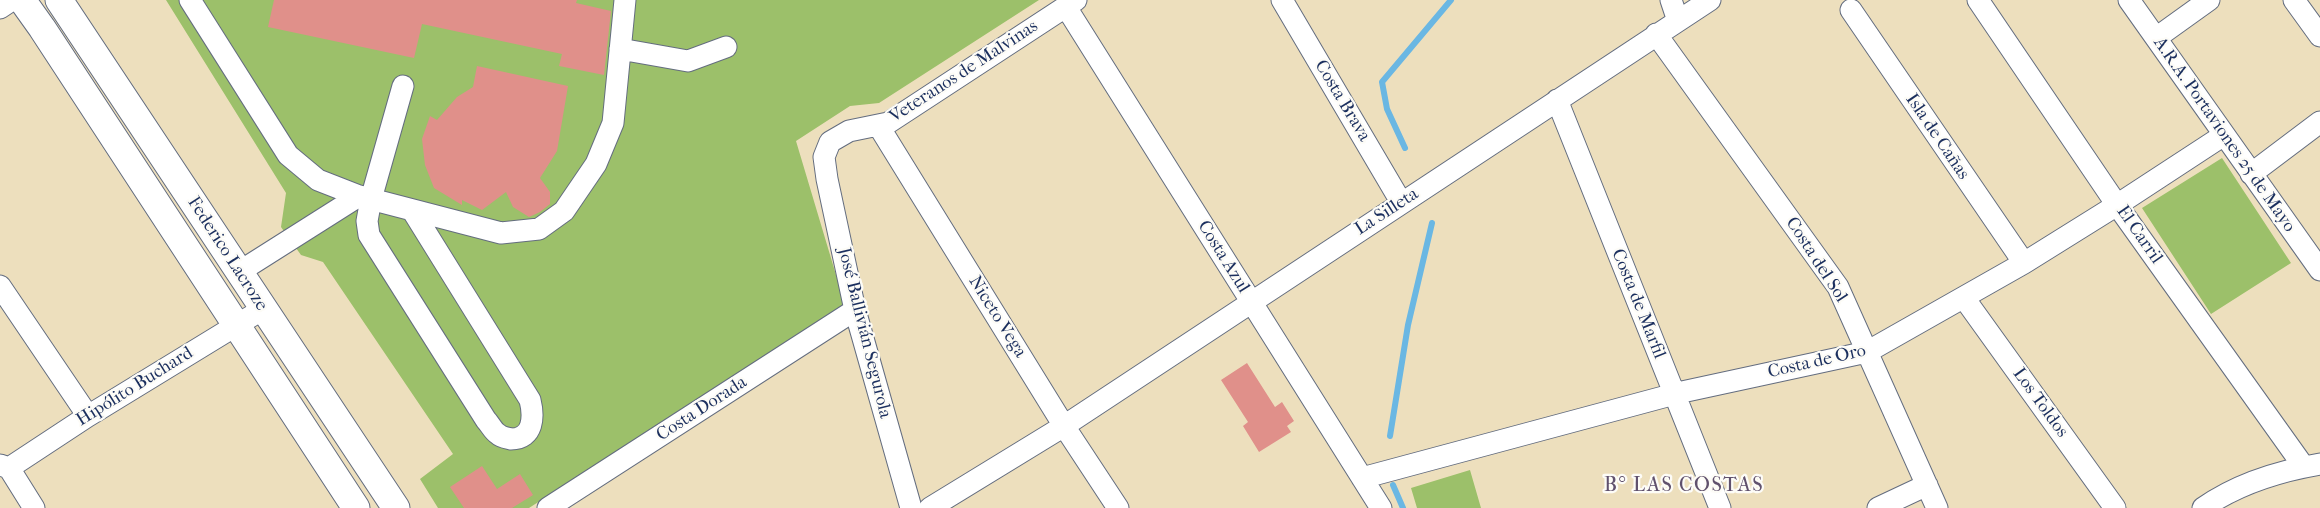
<!DOCTYPE html>
<meta charset="utf-8">
<style>
body{margin:0}
canvas{display:block;background:#eddfbd}
</style>
<canvas width="2320" height="508"></canvas>
<script>
const ctx = document.querySelector('canvas').getContext('2d');
ctx.lineJoin = 'round';
function paint(path, color) {
  ctx.fillStyle = color;
  ctx.fill(path, 'evenodd');
}
function strokePath(path, color, width, dash) {
  ctx.strokeStyle = color;
  ctx.lineWidth = width;
  ctx.lineCap = dash ? 'butt' : 'round';
  ctx.setLineDash(dash || []);
  ctx.stroke(path);
}
function label(font, color, halo, rows, align = 'center') {
  ctx.font = font + ' "IM FELL French Canon",serif';
  ctx.lineWidth = 4.5;
  ctx.setLineDash([]);
  ctx.textBaseline = 'middle';
  ctx.strokeStyle = halo;
  ctx.fillStyle = color;
  for (const [text, x, y, turn = 0] of rows) {
    ctx.save();
    ctx.translate(x, y);
    ctx.rotate((+turn || 0) * Math.PI / 180);
    ctx.textAlign = isNaN(turn) ? turn : align;
    if (halo) ctx.strokeText(text, 0, 0);
    ctx.fillText(text, 0, 0);
    ctx.restore();
  }
}
const green = new Path2D(`
 M166,0h873l-160,103 -29,3 -54,35 49,164 -316,203h-91l-18,-29 33,-25 -130,-192 -22,-7 -20,-28 5,-34z
 M2222,158l69,105 -80,51 -69,-106z
 M1470,470l11,38h-64l-6,-20z`);
const stream = new Path2D(`
 M1405,148l-18,-39 -5,-27 69,-82
 M1390,436l18,-111 24,-102
 M1393,485l10,23`);
const building = new Path2D(`
 M274,0h303l-1,3 35,8 -7,64 -45,-9 3,-12 -140,-30 -8,34 -146,-31z
 M477,66l91,20 -11,65 -17,27 10,14v12l-10,8 -11,5 -16,-10 -7,-15 -24,18 -20,-10v5l-28,-17 -9,-23 -3,-26 8,-23 7,4 20,-23 16,-10z
 M1247,363l28,44 7,-5 12,19 -7,5 4,6 -32,20 -16,-26 5,-4 -27,-42z
 M482,466l15,23 23,-15 13,21 -21,13h-48l-14,-21z`);
const minor = new Path2D(`
 M190,0l98,155 30,25 41,16 142,37 38,-4 25,-18 32,-47 17,-41 12,-123
 M1282,0l119,202
 M1671,0l7,21
 M1978,0l139,205 187,262
 M2129,0l191,270
 M2294,0l26,36
 M1066,7l315,501
 M0,8l12,-8
 M1851,10l173,253
 M1656,34l182,253 99,221
 M2156,38l53,-38
 M620,49l68,12 38,-14
 M403,86l-32,113 -4,22 2,14 117,185c4,4 7,11 12,14 3,3 9,4 13,5 23,0 23,-23 19,-39l-118,-190
 M1557,100l163,408
 M878,125l186,301 54,82
 M2251,174l69,-52
 M239,272l120,-76
 M0,286l88,130
 M1964,298l151,210
 M0,465l9,3 25,40
 M9,468l79,-52 175,-107
 M1362,478l320,-86 185,-40 157,-89 93,-58 107,-70
 M548,508l307,-198
 M911,508l-56,-198 -28,-131 -3,-22 6,-15 19,-11 39,-8 188,-123
 M930,508l134,-82 646,-426
 M1878,508l49,-23
 M2203,508c34,-24 76,-37 117,-44`);
const major = new Path2D(`
 M22,0l20,28 314,480
 M59,0l337,508`);
const streetNames = [
 ["Veteranos de Malvinas",964,72,-33],
 ["Costa Brava",1342,101,59],
 ["A.R.A. Portaviones 25 de Mayo",2224,135,55],
 ["Isla de Cañas",1937,137,56],
 ["La Silleta",1387,212,-33],
 ["El Carril",2139,235,55],
 ["Federico Lacroze",227,254,57],
 ["Costa Azul",1223,257,58],
 ["Costa del Sol",1816,260,57],
 ["Costa de Marfil",1638,304,68],
 ["Niceto Vega",997,317,58],
 ["José Ballivián Segurola",864,333,76],
 ["Costa de Oro",1817,362,-13],
 ["Hipólito Buchard",135,387,-32],
 ["Los Toldos",2040,403,54],
 ["Costa Dorada",702,409,-33]
];
const neighbourhoodNames = [
 ["B° LAS COSTAS",1684,486]
];
paint(green, '#9cc06a');
strokePath(stream, '#6ab7e3', 6);
paint(building, '#e0908a');
strokePath(minor, '#646d7f', 23);
strokePath(major, '#646d7f', 29);
strokePath(minor, '#fff', 21);
strokePath(major, '#fff', 27);
label('18px', '#1b2f5e', '#fdfcf7', streetNames);
ctx.letterSpacing = '1.5px';
label('20px', '#60516d', '#fdfcf7', neighbourhoodNames);
ctx.letterSpacing = '0px';
</script>
